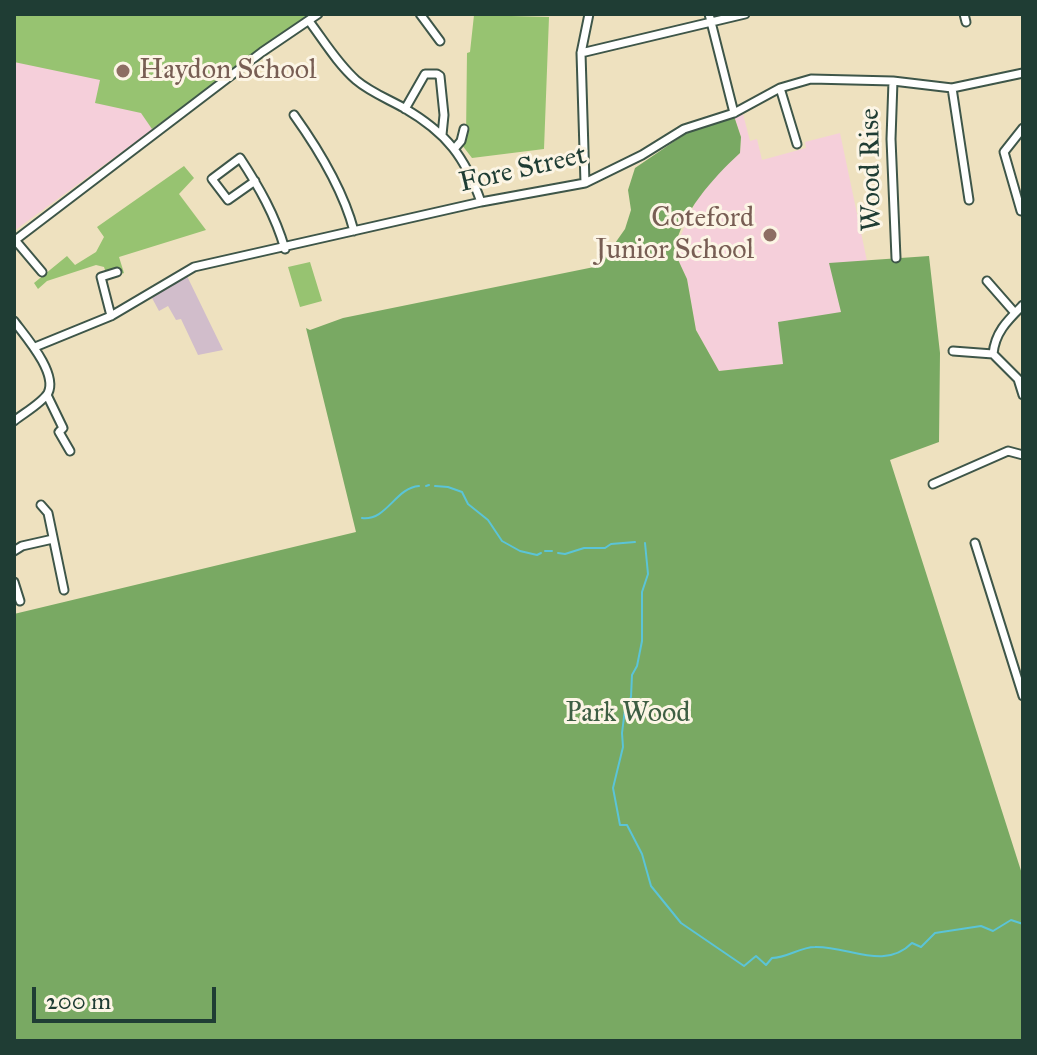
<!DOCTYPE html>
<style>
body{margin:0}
#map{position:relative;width:1037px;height:1055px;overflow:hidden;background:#eee1bf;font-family:"IM FELL Great Primer",serif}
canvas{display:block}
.frame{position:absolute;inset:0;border:16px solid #1f3d34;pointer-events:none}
.scale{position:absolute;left:32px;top:987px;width:184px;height:36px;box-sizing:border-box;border:4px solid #1f3d34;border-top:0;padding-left:10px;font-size:24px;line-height:28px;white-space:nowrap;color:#1f3d34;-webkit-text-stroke:6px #fcf5e5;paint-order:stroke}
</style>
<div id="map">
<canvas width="1037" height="1055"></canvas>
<div class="frame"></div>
<div class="scale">200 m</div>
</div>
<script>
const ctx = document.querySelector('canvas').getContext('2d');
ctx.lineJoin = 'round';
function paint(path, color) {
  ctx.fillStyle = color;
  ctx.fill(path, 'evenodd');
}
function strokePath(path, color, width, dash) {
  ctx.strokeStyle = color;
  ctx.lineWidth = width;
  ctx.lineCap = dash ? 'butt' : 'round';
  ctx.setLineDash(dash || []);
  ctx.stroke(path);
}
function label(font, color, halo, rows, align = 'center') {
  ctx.font = font + ' "IM FELL Great Primer",serif';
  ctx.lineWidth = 6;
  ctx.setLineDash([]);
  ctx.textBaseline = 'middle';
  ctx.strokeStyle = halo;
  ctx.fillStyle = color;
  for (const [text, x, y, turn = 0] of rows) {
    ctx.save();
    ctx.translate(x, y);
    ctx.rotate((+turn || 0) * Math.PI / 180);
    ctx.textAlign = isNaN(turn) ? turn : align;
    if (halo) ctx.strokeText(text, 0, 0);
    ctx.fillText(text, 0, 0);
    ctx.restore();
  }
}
const built = new Path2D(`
 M14,14h296l-296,217z
 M743,114l7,27 7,-2 5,21 44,-12 -1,-6 35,-9 27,128 -37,3 12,48 -58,52 -65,7 -23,-41 -9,-51 -13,-28 22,-50 21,-27 23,-21 1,-16 -7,-21z`);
const industrial = new Path2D(`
 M186,274l37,76 -25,5 -17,-36 -5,1 -8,-14 -9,5 -7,-13z`);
const green = new Path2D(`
 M14,14h296l-158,115 -11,-16 -46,-10 5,-23 -86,-18z
 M474,15l75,2 -5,132 -72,9 -10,-13 4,-8 1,-84 3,-1z
 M184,166l10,12 -15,16 27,36 -87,27 5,16 -16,6 -4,-12 -8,-2 -49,16 -9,8 -4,-6 33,-27 8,9 21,-13 8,-15 -7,-10z
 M310,262l12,39 -22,6 -12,-40z`);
const forest = new Path2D(`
 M734,116l7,21 -1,16c-28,26 -58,59 -66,98l13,28 9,51 23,41 64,-7 -5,-42 63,-10 -12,-49 100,-7 11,97 -1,89 -49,18 133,417v164h-1009v-427l342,-82 -50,-204 4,2 33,-12 256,-52 26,-37 6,-19 -3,-20 7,-22 50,-34z`);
const stream = new Path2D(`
 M426,486l3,-1
 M435,486l13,1 14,5 6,12 20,16 14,21 18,10 17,4 4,-2
 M362,518c25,3 33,-30 57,-32
 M645,543l3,31 -6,18v49l-5,25 -5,9 -1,22 -6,12 -3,24 1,14 -10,41 7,37h7l15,29 9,32 30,37 63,43 12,-10 10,9 6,-7c15,0 28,-11 43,-11 34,-1 69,24 97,-4l9,4 14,-14 46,-7 12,5 18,-11 12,4
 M545,551h7
 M558,553l7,1 19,-6h21l6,-4 24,-2`);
const street = new Path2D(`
 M420,14l20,27
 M709,14l25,99
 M964,14l2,8
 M309,21c15,20 28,42 47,59 14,12 32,19 48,28 43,25 61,49 77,94
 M581,53l164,-39
 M893,81l-2,58 5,119
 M780,88l17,56
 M952,88l17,112
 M405,109l20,-35h12l3,2 4,39 -2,20
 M294,115c25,35 49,74 60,116
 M455,148l6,-7 3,-12
 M255,181l-27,19 -16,-21 28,-21c19,29 35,57 45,91
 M585,183l-4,-130 8,-39
 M1021,211l-17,-59 19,-24
 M15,240l27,32
 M14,241l248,-189 56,-38
 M987,281l28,32
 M111,316l-10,-39 16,-5
 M14,321c11,15 44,52 34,72 -6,10 -24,20 -34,28
 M35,347l76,-31 83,-49 287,-65 104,-19 57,-28 42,-26 50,-16 46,-25 31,-9 82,2 59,7 71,-15
 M953,351l40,3 25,25 5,16
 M993,354c2,-22 15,-34 30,-49
 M47,395l16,33 -4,4 11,19
 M933,484l75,-33 15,4
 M41,505l7,8 16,77
 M975,543l48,153
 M14,551l8,-5 31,-7
 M14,582l6,19`);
const markers = [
 [123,71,8,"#8d6e63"],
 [770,235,8,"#8d6e63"]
];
const educationNames = [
 ["Haydon School",139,71],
 ["Coteford",754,219,"right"],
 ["Junior School",754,251,"right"]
];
const streetNames = [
 ["Fore Street",523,170,-13],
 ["Wood Rise",872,170,-91]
];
const parkNames = [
 ["Park Wood",628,714]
];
paint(built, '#f5cfda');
paint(industrial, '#d1bdcb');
paint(green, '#97c371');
paint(forest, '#79a963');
strokePath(stream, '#5bc4d7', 2);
strokePath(street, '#3e5649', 11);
strokePath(street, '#fff', 7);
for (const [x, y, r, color] of markers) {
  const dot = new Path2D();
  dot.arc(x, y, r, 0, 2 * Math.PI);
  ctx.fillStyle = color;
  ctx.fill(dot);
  strokePath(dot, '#fcf5e5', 3);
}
label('28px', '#785e54', '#fcf5e5', educationNames, 'left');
label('28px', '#1f3d34', '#fcf5e5', streetNames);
label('28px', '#3d5e43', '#fcf5e5', parkNames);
</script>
